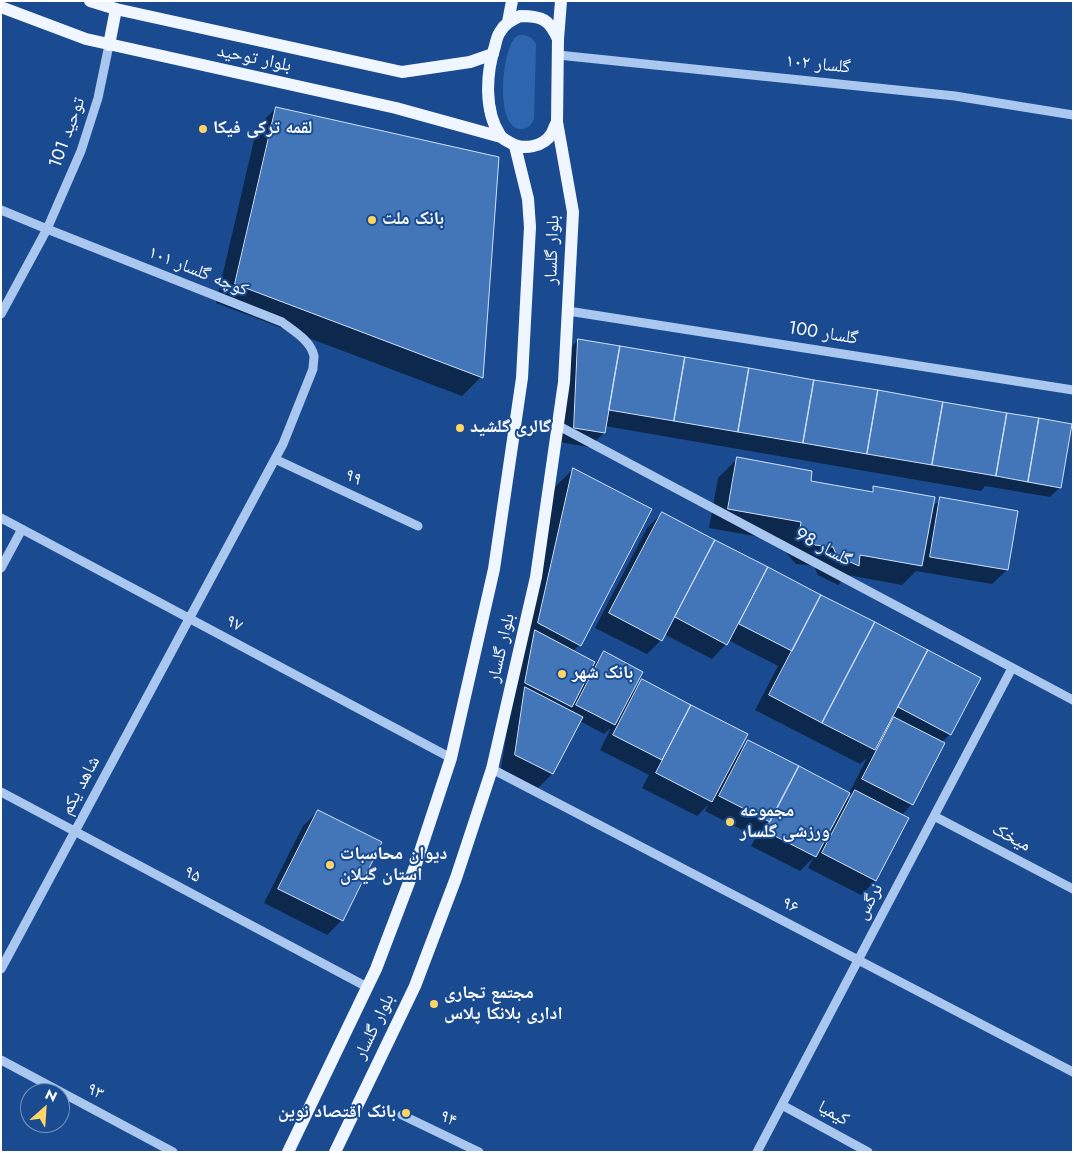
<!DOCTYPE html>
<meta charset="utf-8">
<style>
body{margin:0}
#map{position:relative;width:1074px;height:1153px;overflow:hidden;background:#1a4b91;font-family:Jost,sans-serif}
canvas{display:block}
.frame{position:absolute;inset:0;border:2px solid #fff;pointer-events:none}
.north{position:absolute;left:20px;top:1083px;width:50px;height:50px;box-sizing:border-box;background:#1a4b91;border:1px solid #7693bd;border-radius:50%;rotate:26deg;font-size:14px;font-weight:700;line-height:20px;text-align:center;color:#fff}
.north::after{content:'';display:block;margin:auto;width:18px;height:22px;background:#ffd666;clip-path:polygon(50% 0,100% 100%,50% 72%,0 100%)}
</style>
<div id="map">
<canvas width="1074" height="1153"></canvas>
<div class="frame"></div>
<div class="north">N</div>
</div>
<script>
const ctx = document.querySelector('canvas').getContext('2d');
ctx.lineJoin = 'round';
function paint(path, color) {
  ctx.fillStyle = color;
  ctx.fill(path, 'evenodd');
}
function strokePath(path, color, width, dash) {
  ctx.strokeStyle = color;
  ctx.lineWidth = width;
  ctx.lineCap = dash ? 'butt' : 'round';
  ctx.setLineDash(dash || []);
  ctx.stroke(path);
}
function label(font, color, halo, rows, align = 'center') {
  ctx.font = font + ' Jost,"Noto Naskh Arabic",sans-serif';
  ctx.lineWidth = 4;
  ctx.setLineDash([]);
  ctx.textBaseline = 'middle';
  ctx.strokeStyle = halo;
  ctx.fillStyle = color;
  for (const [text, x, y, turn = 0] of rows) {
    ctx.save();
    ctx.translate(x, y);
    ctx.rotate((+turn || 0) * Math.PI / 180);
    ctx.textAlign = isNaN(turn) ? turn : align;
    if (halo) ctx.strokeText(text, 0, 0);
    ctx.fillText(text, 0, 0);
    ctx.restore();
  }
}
const green = new Path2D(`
 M520,35c8,0 12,2 16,9l-2,75c-2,5 -5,9 -11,10 -29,3 -21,-76 -9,-90 2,-3 3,-3 6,-4z`);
const shadow = new Path2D(`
 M276,108l222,50 -17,219 -19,19 -246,-93 41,-176z
 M578,340l492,85 -10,62 -10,10 -65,-11 -4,5 -376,-65 -1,7 -15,14 -30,-5 5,-87z
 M737,459l72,23 60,10 5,-4 57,20 10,-9 76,13 -10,58 -15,14 -76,-13 -14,14 -54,-10 -10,10 -20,-10 -4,-9 -18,-2 -14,-16 1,-7 -74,-13 9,-50z
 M573,469l7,176 -7,6 22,12 10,-10 27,39 11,-11 103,54 -8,17 11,-11 100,52 18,-35 -7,6 -105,-54 23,-44 -50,-26 -2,4 -14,15 -48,-25 -3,6 -14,14 -52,-26 52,-100 15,-15 317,165 -29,56 -9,9 -29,61 -11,12 -26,65 -14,14 -53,-27 5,-10 -13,13 -49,-25 5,-9 -51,-26 3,-6 -11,11 -55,-28 7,-13 -49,-25 11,-22 -7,6 -24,-13 -28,53 -14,14 -37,-19 10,-66 43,-215zM848,793l4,2 -9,9z
 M318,811l24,109 -15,15 -63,-32 39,-77z`);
const building = new Path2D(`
 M276,107l223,50 -16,221 -248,-94z
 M578,339l42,7 -15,87 -31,-5z
 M620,346l65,11 -11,64 -65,-11z
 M685,357l64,11 -11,64 -64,-11z
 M749,368l65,12 -11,63 -65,-11z
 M814,380l64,10 -11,64 -64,-11z
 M878,390l65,12 -11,63 -65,-11z
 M943,402l64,11 -11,63 -64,-11z
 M1007,413l32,5 -11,64 -32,-6z
 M1039,418l33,6 -11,64 -33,-6z
 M737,457l75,14 -1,10 62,11v-6l62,11 -13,69 -62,-11 -1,11 -22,-10 -4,-9 -18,-2 -15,-16 1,-7 -73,-13z
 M573,468l79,41 -71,137 -43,-23z
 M940,497l78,14 -10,59 -78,-13z
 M662,512l53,28 -53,101 -53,-28z
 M715,540l53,27 -41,78 -52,-28z
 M768,567l53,28 -29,56 -53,-27z
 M821,595l54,27 -53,101 -53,-28z
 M875,622l53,28 -53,100 -53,-27z
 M535,630l60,32 -23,45 -47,-24z
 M928,650l53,28 -30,57 -53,-28z
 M604,651l39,21 -28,53 -39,-20z
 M642,679l49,26 -29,55 -49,-25z
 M525,687l58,30 -30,57 -38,-19z
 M691,705l57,29 -36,68 -56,-29z
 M894,717l51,26 -32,62 -51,-26z
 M748,740l51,26 -29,56 -51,-26z
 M799,766l51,27 -34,64 -51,-26z
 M855,790l54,28 -33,63 -54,-28z
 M318,810l64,32 -39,79 -65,-32z`);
const minor = new Path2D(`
 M558,55l397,41 118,19
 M1,210l46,19 235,93c12,9 29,19 32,34 0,4 -1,9 -1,13l-30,75 -282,525
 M568,311l505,79
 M1,314l46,-85 34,-78 17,-53 11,-53
 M557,425l516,275
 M275,459l143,67
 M1,518l450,240
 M1,568l21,-39
 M492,769l581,303
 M1,792l366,195
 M934,816l139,73
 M1,1060l172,92
 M782,1105l86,47
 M402,1115l77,37
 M757,1152l255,-484`);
const major = new Path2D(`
 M90,1l26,8 286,63 68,-10 23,-8
 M1,7l85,32 310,69 105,29
 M520,16c22,0 29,3 38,23l-1,83c-2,3 -3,7 -5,11 -8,14 -29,18 -43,9 -3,-2 -7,-3 -9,-7 -16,-24 -14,-62 -5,-89 1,-4 2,-10 5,-14 5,-9 12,-12 20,-16z
 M508,22l4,-21
 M558,39l3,-38
 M109,45l7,-36
 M288,1152l88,-183 40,-105 35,-106 43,-189 28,-191 8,-151 -2,-28 -13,-53
 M335,1152l80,-166 41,-108 36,-109 44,-192 28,-195 9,-170 -16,-90`);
const markers = [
 [203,129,5,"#ffd666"],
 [372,220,5,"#ffd666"],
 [460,428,5,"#ffd666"],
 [562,674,5,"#ffd666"],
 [730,822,5,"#ffd666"],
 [330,865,5,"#ffd666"],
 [434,1004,5,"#ffd666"],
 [406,1113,5,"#ffd666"]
];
const streetNames = [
 ["بلوار توحید",254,59,12],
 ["گلسار ۱۰۲",818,65,6],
 ["توحید 101",68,133,-70],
 ["بلوار گلسار",553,250,-88],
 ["کوچه گلسار ۱۰۱",198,272,22],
 ["گلسار 100",823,334,9],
 ["۹۹",353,478,25],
 ["گلسار 98",823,548,28],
 ["۹۷",234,624,28],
 ["بلوار گلسار",502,648,-77],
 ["شاهد یکم",81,786,-62],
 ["میخک",1011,838,28],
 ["۹۵",192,875,28],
 ["نرگس",870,902,-62],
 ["۹۶",790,906,27],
 ["بلوار گلسار",375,1027,-64],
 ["۹۳",95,1092,28],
 ["کیمیا",833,1114,29],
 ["۹۴",448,1119,25]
];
const poiNames = [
 ["لقمه ترکی فیکا",213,129],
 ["بانک ملت",382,220],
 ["گالری گلشید",470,428],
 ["بانک شهر",572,674],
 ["مجموعه",740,812],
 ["ورزشی گلسار",740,833],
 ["دیوان محاسبات",340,855],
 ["استان گیلان",340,876],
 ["مجتمع تجاری",444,994],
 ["اداری بلانکا پلاس",444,1015],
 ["بانک اقتصاد نوین",396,1113,"right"]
];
paint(green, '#2d65af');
paint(shadow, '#0007');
paint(building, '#4375b9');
strokePath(building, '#cfe2fa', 1);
strokePath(minor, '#a9c7ef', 9);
strokePath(major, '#f0f6ff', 12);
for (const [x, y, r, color] of markers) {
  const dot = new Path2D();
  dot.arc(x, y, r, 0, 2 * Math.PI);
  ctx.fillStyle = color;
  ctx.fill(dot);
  strokePath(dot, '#1a4b91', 2);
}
label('18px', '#fff', '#1a4b91', streetNames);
label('bold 18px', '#fff', '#1a4b91', poiNames, 'left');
</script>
